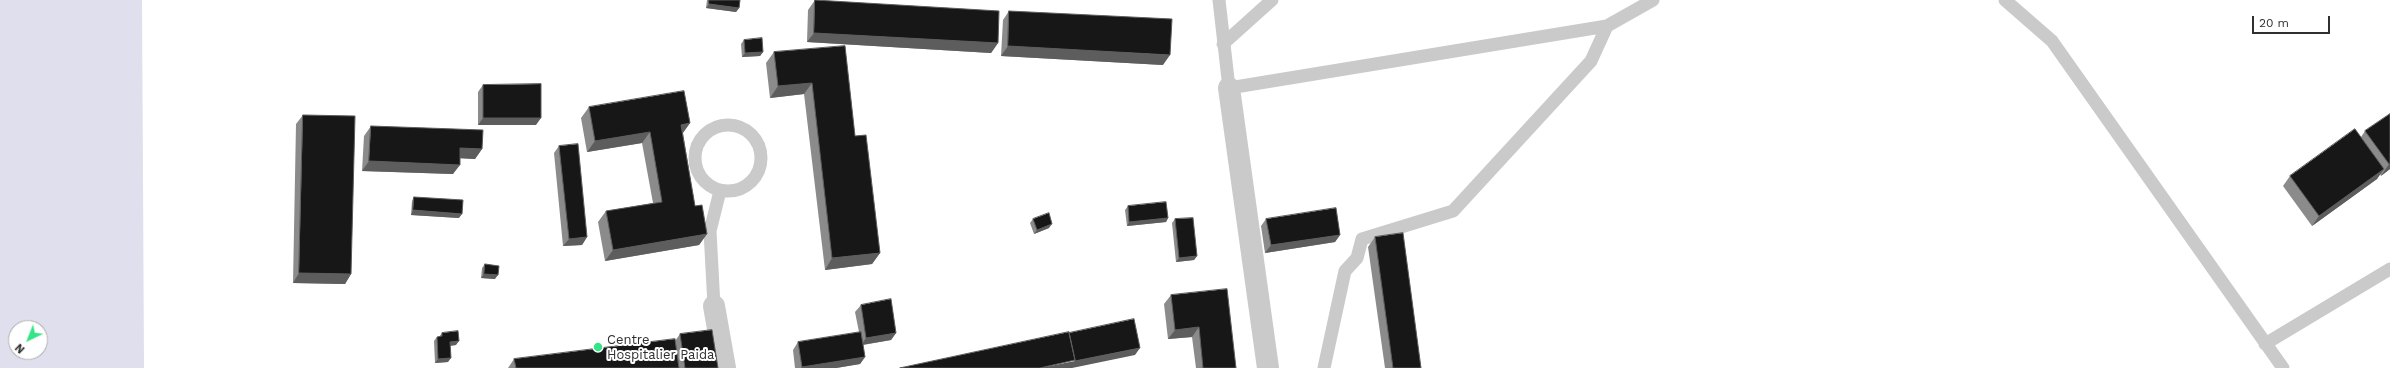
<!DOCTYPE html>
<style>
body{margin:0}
#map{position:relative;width:2390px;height:368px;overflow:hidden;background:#fff;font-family:"Work Sans",sans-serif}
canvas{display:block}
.north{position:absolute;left:8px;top:320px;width:40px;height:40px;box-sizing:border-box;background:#fff;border:1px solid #acacac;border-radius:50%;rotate:223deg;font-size:11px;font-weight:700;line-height:16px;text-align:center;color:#303030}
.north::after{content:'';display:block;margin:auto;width:14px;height:18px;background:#36e488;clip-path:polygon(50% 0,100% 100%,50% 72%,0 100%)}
.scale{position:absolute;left:2252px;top:16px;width:78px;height:18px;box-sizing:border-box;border:2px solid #303030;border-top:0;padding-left:5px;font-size:12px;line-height:14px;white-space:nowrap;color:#303030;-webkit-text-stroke:3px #fff;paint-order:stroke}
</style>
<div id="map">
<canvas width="2390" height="368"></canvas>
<div class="north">N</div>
<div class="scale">20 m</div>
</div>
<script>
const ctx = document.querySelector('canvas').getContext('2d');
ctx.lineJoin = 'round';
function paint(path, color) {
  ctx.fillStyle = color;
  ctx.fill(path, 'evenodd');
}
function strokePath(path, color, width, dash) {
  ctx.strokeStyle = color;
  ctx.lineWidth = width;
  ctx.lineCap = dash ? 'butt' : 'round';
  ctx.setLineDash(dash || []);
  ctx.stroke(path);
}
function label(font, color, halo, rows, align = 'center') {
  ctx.font = font + ' "Work Sans",sans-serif';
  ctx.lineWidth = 4;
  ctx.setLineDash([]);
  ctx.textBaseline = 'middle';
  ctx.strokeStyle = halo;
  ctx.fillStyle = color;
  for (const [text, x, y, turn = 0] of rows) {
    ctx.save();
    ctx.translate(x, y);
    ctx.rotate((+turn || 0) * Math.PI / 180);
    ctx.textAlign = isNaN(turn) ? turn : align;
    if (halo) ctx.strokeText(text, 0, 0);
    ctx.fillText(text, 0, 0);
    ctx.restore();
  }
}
const green = new Path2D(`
 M0,0h142l2,368h-144zM16,328h24v24h-24z`);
const service = new Path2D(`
 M1219,0l10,88 378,-62 46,-26
 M2005,0l47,41 231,327
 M1223,44l49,-44
 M695 158a33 33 0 1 1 66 0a33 33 0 1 1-66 0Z
 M714,306l-4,-75 10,-40
 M2265,344l125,-75
 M1324,368l21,-97 12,-13 5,-19 91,-28 138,-150 16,-35`);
const minor = new Path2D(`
 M1229,88l39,280
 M714,306l11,62`);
const wall = new Path2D(`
 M707,0h33l-1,8 -3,4 -30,-4z
 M815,0l183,43 -7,10 -184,-11 1,-32z
 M1009,11l154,54 -162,-9 2,-36z
 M744,40l19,12 -3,4 -18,1 -1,-13z
 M845,46l10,90 25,117 -8,11 -47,6 -21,-176 -34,4 -4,-35 8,-11z
 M483,85l53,40h-58v-33z
 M589,107l101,16 -7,10 12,73 12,28 -8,11 -94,16 -7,-39 8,-11 47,-8 -11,-60 -55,9 -6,-34z
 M2390,114v55l-9,7 -1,-2 -3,5 -65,47 -29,-40 7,-10 71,-39 4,-6z
 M303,115l48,159 -6,10 -52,-1 3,-159z
 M371,126l111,23 -7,10 -15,-1 -7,16 -91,-3 2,-35z
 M559,146l28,91 -5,8 -19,1 -9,-93z
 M414,197l45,21 -48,-3 1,-14z
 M1128,206l40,12 -2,4 -39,4 -2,-16z
 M1033,219l16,9 -15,6 -4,-11z
 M1175,219l22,37 -3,4 -18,2 -4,-39z
 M1266,219l74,16 -5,7 -70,11 -4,-27z
 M1375,237l46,131h-36l-17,-121z
 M485,264l10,15 -14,-1 1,-10z
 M1171,295l65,73h-40l-4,-31 -24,2 -4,-35z
 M861,305l35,28 -5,7 -28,5 2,12 -5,7 -24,4h-41l-2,-18 5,-8 61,-10 -4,-20z
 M442,333l14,12 -6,1 -2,16 -13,1 -1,-22 3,-4h2z
 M680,334l38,34h-210l6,-9 161,-18z`);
const shadedWall = new Path2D(`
 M709,4l30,4 -3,4 -30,-4z
 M814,33l184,10 -7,10 -184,-11z
 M1008,46l162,9 -7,10 -162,-9z
 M763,52l-3,4 -18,1 3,-4z
 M812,83l-8,11 -34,4 8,-12z
 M483,118h58l-5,7h-58z
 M690,123l-8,11 -1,-9z
 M650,132l-8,11 -55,9 8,-11z
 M460,148l22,1 -7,10 -21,-1z
 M369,161l91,4 -7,9 -91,-3z
 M2389,164h1v5l-9,7z
 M2384,169l-7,10 -65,47 7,-10z
 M413,210l49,4 -3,4 -48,-3z
 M1168,218l-2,4 -39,4 2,-4z
 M1052,224l-3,4 -15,6 3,-4z
 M707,234l-8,11 -94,16 8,-11z
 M1340,235l-5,7 -70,11 6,-8z
 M587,237l-5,8 -19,1 6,-7z
 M880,253l-8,11 -47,6 7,-12z
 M1197,256l-3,4 -18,2 3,-4z
 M299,273l52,1 -6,10 -52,-1z
 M484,274l14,1 -3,4 -14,-1z
 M1199,327l-7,10 -24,2 7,-9z
 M896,333l-5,7 -30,5 5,-7z
 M459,341l-3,4 -9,1 3,-4z
 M1140,348l-5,7 -63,13h-32z
 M865,357l-5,7 -24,4h-35l1,-1z
 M451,358l-3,4 -13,1 3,-4z`);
const building = new Path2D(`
 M709,0h31l-1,8 -30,-4z
 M815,0l184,11 -1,32 -184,-10z
 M1009,11l163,8 -2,36 -162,-9z
 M762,38l1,14 -18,1 -1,-13z
 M845,46l10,90 11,-1 14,118 -48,5 -20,-175 -34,3 -4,-34z
 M541,84v34h-58v-33z
 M684,91l6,32 -9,2 14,81 7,-1 5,29 -94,16 -7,-39 56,-9 -12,-70 -55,9 -6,-34z
 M2390,114v50h-1l-24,-33z
 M303,115l52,1 -4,158 -52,-1z
 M371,126l112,4 -1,19 -22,-1v17l-91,-4z
 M2355,129l29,40 -65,47 -29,-40z
 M578,144l9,93 -18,2 -10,-93z
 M414,197l49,3 -1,14 -49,-4z
 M1166,202l2,16 -39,4 -1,-16z
 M1336,208l4,27 -69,10 -5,-26z
 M1049,213l3,11 -15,6 -4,-11z
 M1193,218l4,38 -18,2 -4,-39z
 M1403,233l18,135h-28l-18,-131z
 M485,264l14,2 -1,9 -14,-1z
 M1227,289l9,79h-33l-4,-41 -24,3 -4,-35z
 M891,299l5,34 -30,5 -5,-33z
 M1134,319l6,29 -65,13v-1l-6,-27z
 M712,330l6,38h-33l-5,-34z
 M458,331l1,10 -9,1 1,16 -13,1 -1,-22 5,-1v-3z
 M861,332l4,25 -63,10 -4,-25z
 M1069,332l6,28 -35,8h-140z
 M675,339l4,29h-163l-2,-9z`);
const markers = [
 [598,347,5,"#36e488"]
];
const poiNames = [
 ["Centre",607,340],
 ["Hospitalier Paida",607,355]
];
paint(green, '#dfdfed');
strokePath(service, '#cacaca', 13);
strokePath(minor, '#cacaca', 22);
paint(wall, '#8b8b8b');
paint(shadedWall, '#5d5d5d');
paint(building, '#171717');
strokePath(building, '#5d5d5d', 1);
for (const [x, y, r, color] of markers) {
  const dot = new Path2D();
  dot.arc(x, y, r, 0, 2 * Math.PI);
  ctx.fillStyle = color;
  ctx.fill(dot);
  strokePath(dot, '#fff', 1.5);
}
label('13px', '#303030', '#fff', poiNames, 'left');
</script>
